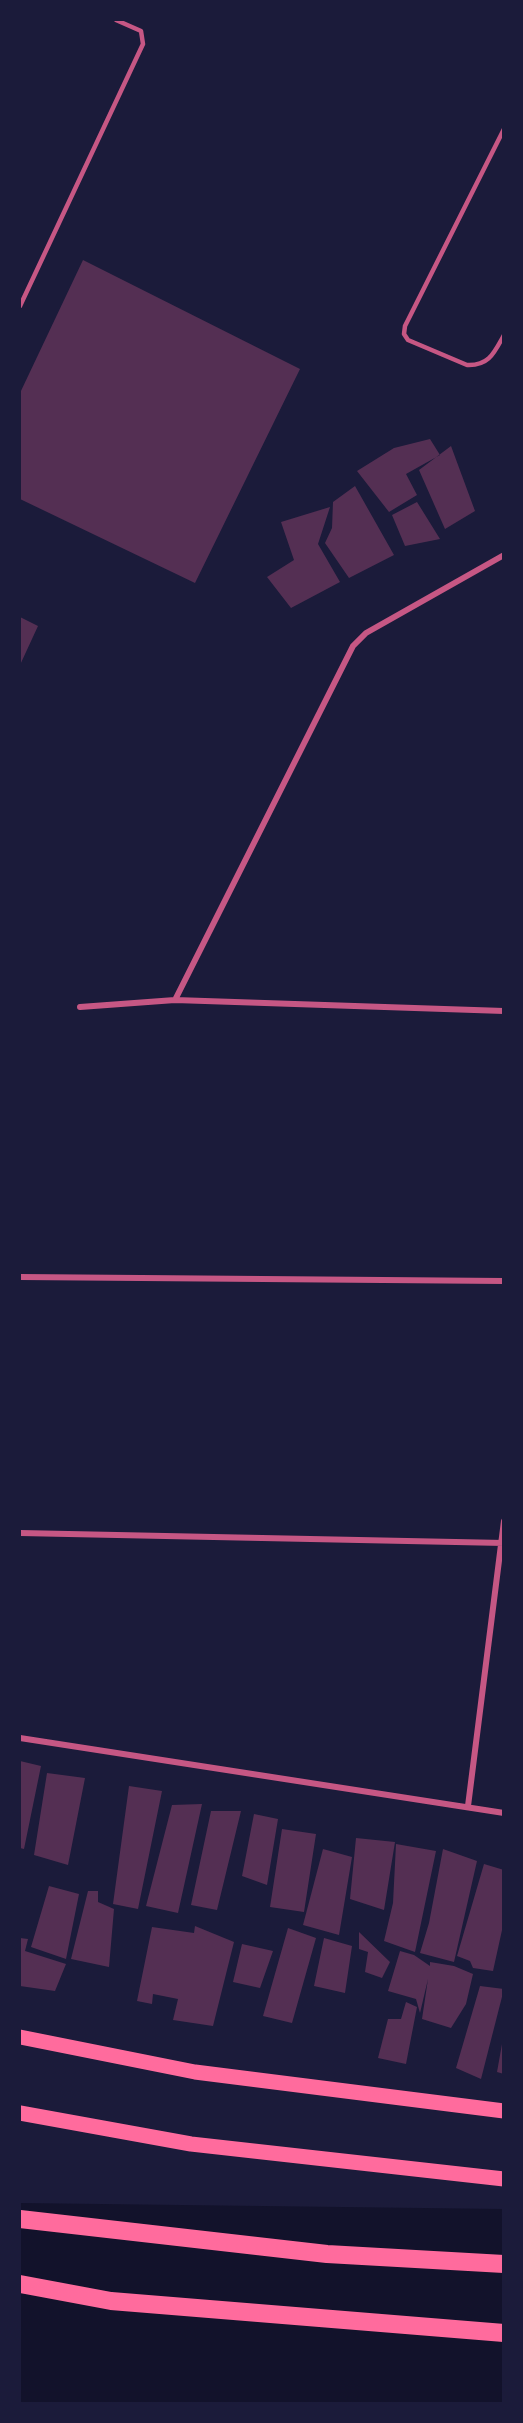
<!DOCTYPE html>
<style>
body{margin:0}
#map{position:relative;width:523px;height:2423px;overflow:hidden;background:#1b1b3a;font-family:"Libre Baskerville",serif}
canvas{display:block}
.frame{position:absolute;inset:0;border:21px solid #1b1b3a;pointer-events:none}
</style>
<div id="map">
<canvas width="523" height="2423"></canvas>
<div class="frame"></div>
</div>
<script>
const ctx = document.querySelector('canvas').getContext('2d');
ctx.lineJoin = 'round';
function paint(path, color) {
  ctx.fillStyle = color;
  ctx.fill(path, 'evenodd');
}
function strokePath(path, color, width, dash) {
  ctx.strokeStyle = color;
  ctx.lineWidth = width;
  ctx.lineCap = dash ? 'butt' : 'round';
  ctx.setLineDash(dash || []);
  ctx.stroke(path);
}
const water = new Path2D(`
 M20,2203l483,6v194h-483z`);
const building = new Path2D(`
 M83,260l217,109 -105,214 -175,-84v-106z
 M430,439l10,16 -34,19 11,21 -28,17 -32,-41 37,-23z
 M451,446l24,65 -30,18 -26,-59z
 M355,486l39,69 -45,23 -24,-35 7,-15 1,-26z
 M417,502l23,37 -35,7 -13,-31z
 M330,507l-12,37 22,38 -49,26 -24,-31 27,-17 -13,-38z
 M20,617l18,9 -18,39z
 M20,1761l21,5 -17,83 -4,-1z
 M47,1773l38,5 -17,87 -34,-10z
 M129,1786l33,5 -24,118 -25,-5z
 M202,1804l-24,109 -32,-7 26,-101z
 M211,1811h30l-24,99 -26,-5z
 M254,1814l24,5 -11,66 -25,-9z
 M282,1829l34,5 -12,78 -34,-5z
 M356,1838l39,4 -11,68 -34,-11z
 M396,1844l40,7 -21,101 -31,-11 9,-38z
 M323,1849l29,8 -13,78 -36,-10z
 M443,1849l34,12 -23,101 -34,-9 9,-30z
 M484,1864l20,6v51l-11,50 -20,-3 -3,-7 -13,-5z
 M49,1886l30,8 -13,65 -35,-12z
 M88,1891h10v11l16,7 -5,58 -38,-8z
 M195,1926l39,16 -21,84 -40,-6 5,-21 -25,-5 -1,10 -15,-3 15,-74 42,6z
 M288,1928l28,10 -24,85 -29,-7z
 M359,1932l31,30 -8,16 -17,-6 3,-20 -9,-3z
 M20,1938l8,1 -3,12 41,13 -11,27 -35,-5z
 M324,1938l28,8 -7,47 -31,-7z
 M242,1944l31,7 -13,37 -27,-6z
 M400,1951l14,4 16,11v-4l24,4 19,8 -7,30 -15,24 -29,-9 6,-40 -8,34 -4,-14 -28,-8z
 M480,1986l24,3 -23,90 -25,-11z
 M406,2002l11,5 -11,57 -28,-6 10,-39h13z
 M502,2044h2v30l-7,-2z`);
const service = new Path2D(`
 M504,129l-99,197 -1,8 4,6 59,25c22,1 27,-12 37,-30
 M20,306l123,-262 -2,-13 -25,-11`);
const minor = new Path2D(`
 M175,1000l178,-354 13,-13 138,-78
 M80,1007l95,-7 329,11
 M20,1277l484,4
 M20,1533l484,10
 M20,1738l484,75
 M468,1806l36,-285`);
const primary = new Path2D(`
 M20,2037l175,35 309,39
 M20,2113l171,31 313,35`);
const motorway = new Path2D(`
 M20,2219l307,35 177,10
 M20,2284l91,17 393,32`);
paint(water, '#12122b');
paint(building, '#542f53');
strokePath(service, '#c65784', 4.5);
strokePath(minor, '#c65784', 6);
strokePath(primary, '#ff6b9d', 15);
strokePath(motorway, '#ff6b9d', 18);
</script>
